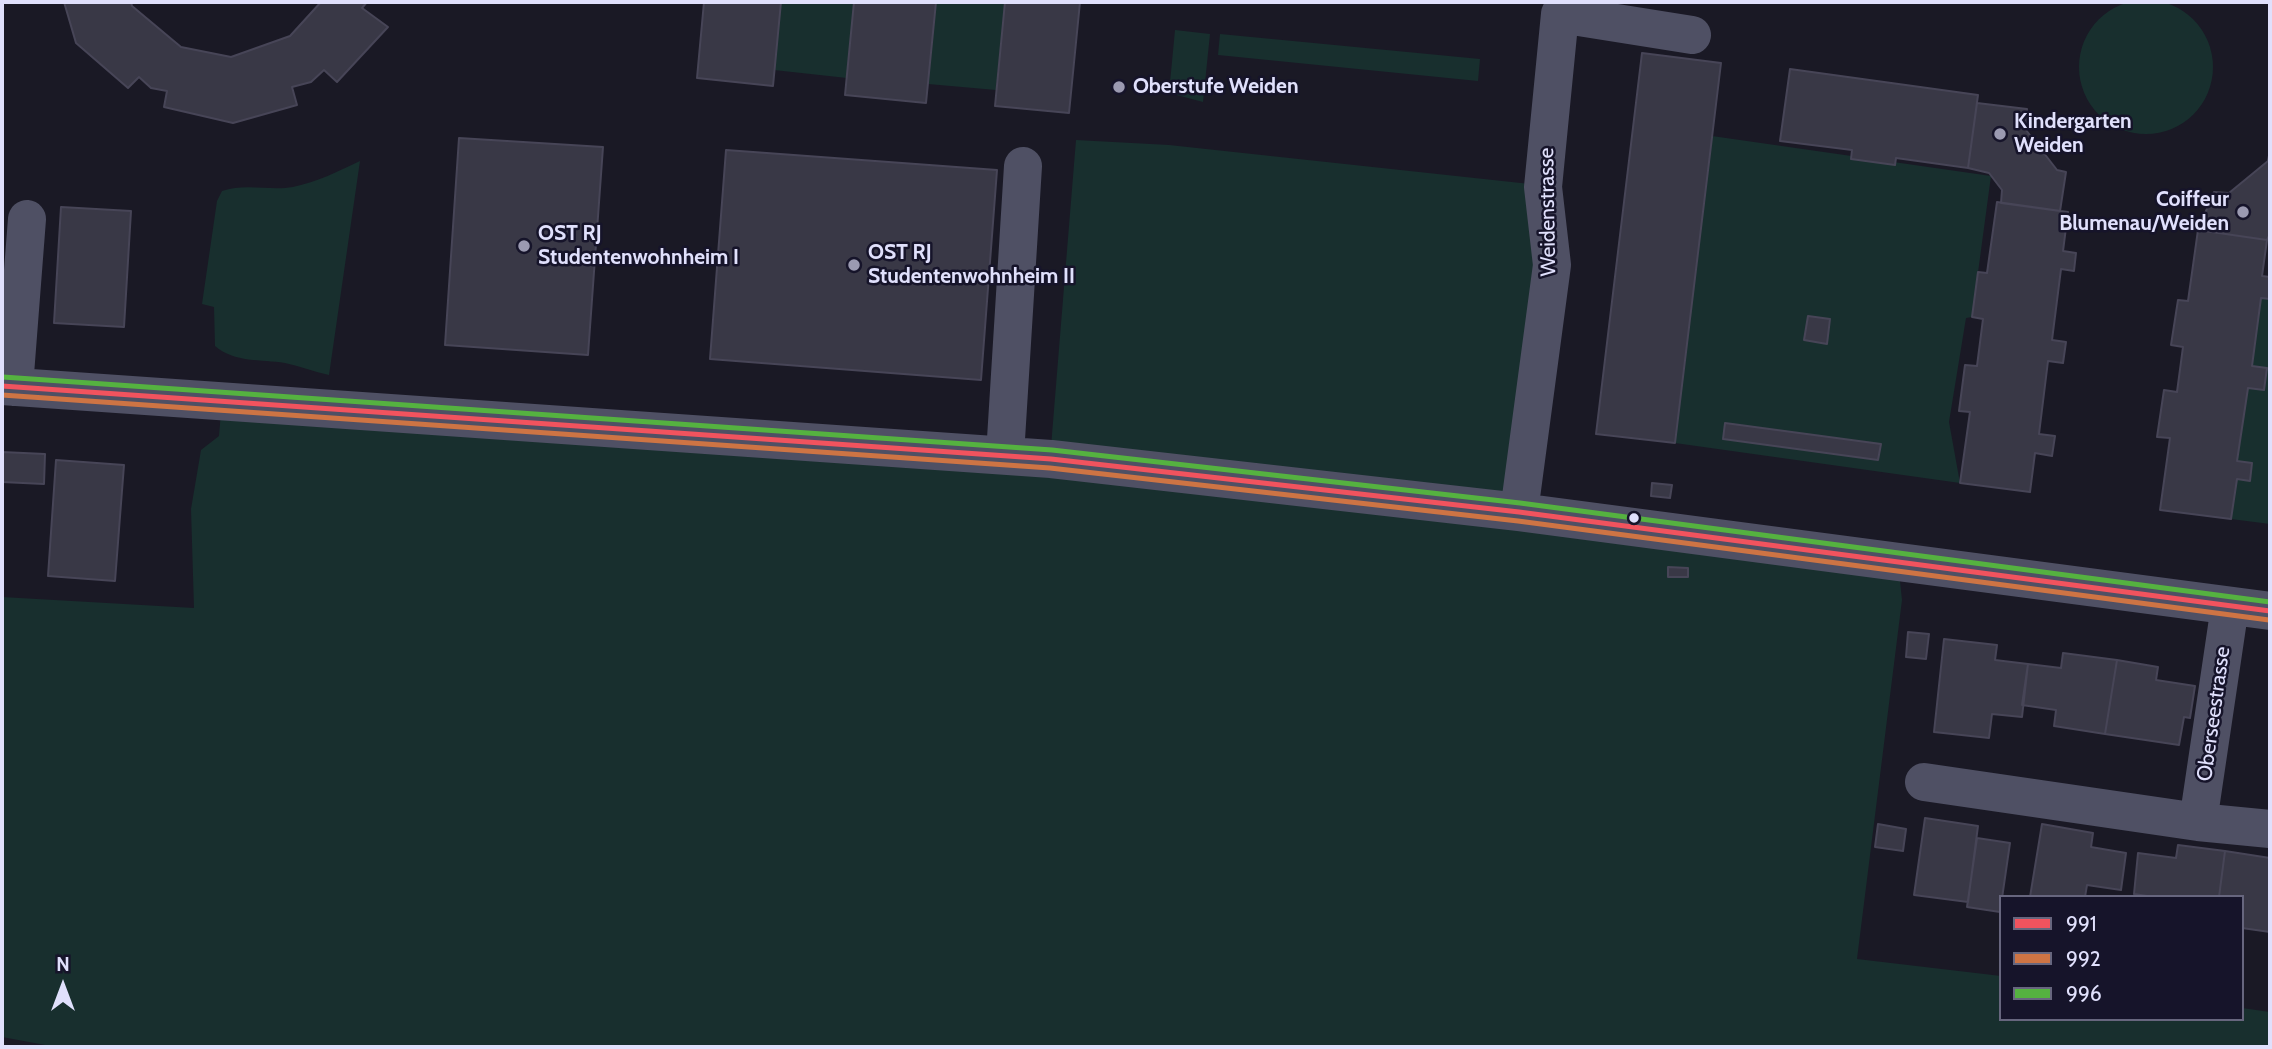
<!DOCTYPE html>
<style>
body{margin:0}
#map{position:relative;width:2272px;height:1049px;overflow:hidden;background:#1a1925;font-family:Cabin,sans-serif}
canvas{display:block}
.frame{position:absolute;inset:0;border:4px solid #e0e0fc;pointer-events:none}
.legend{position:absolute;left:1999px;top:895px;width:245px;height:126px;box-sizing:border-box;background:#16142a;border:2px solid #67667e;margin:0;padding:9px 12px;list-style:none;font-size:21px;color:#e0e0fc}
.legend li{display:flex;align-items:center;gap:14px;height:35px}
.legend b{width:35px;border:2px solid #67667e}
.north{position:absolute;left:28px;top:951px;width:70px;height:70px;-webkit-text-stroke:5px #16142a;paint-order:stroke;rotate:0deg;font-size:19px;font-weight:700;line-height:28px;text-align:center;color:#e0e0fc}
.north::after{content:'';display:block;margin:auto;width:24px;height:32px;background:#e0e0fc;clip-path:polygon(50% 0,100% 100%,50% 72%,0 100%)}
</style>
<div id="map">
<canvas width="2272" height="1049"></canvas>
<div class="frame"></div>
<ul class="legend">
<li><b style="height:9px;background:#f1535e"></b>991</li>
<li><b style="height:9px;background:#ce7444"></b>992</li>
<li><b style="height:9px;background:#55b240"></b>996</li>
</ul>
<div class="north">N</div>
</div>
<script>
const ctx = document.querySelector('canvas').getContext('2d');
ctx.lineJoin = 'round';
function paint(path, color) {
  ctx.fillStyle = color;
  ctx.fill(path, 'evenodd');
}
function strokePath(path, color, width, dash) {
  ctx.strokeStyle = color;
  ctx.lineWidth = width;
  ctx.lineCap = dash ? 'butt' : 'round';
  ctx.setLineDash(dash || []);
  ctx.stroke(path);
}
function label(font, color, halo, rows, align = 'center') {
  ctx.font = font + ' Cabin,sans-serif';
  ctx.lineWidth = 5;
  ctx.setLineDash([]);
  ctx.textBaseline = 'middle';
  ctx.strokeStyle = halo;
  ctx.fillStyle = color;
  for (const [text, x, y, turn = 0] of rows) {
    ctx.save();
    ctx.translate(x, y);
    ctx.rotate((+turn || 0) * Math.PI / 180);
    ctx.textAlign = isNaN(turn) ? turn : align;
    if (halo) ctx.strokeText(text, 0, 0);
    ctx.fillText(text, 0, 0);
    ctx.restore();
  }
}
const green = new Path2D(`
 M2079 67a67 67 0 1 1 134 0a67 67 0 1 1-134 0Z
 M781,2h73l-7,76 -73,-8z
 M936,2h69l-9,88 -68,-6z
 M1175,30l35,4 -7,68 -34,-9z
 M1220,34l260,25 -2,22 -260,-26z
 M1712,136l279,40 -19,141 -6,1 -17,104 11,61 -285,-40z
 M1076,140l93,5 361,39 13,3 -24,324 379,51 4,38 -45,359 144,17v43h241v-11l28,4v35h-2214l-54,-10v-440l192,11 -3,-99 10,-59 18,-14 3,-36 828,59z
 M360,161l-31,214c-15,-3 -29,-9 -44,-12 -24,-4 -50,0 -70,-17l-1,-39 -12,-3 15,-103 5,-10c23,-8 48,0 71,-4 24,-5 46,-16 67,-26z
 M2261,298l9,1v225l-39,-5 6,-40 15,-16 -15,-2 11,-73 16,2 -12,-24z`);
const building = new Path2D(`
 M64,2h67l1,4 49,41 50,10 59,-21 31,-34h46l-5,6 26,19 -51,55 -13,-12 -13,12 -19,5 5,18 -64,18 -69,-16 3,-16 -16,-3 -12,-11 -11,11 -52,-45z
 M704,2h77l-8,84 -76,-8z
 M854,2h82l-10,101 -81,-8z
 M1005,2h75l-11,111 -74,-7z
 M1642,53l79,10 -46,380 -79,-9z
 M1790,69l188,26 -10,73 -72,-10 -1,7 -44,-6 1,-9 -72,-9z
 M1977,103l50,6 -1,21 31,40 9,2 -6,39 -59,-8 1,-13 -13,-17 -21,-5z
 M459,138l144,9 -15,208 -143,-10z
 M726,150l271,20 -16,210 -271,-21z
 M2270,150v84l-3,6 -69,-10 16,-38 15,1 39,-32z
 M1997,202l71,10 -5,39 13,2 -2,18 -13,-2 -9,71 14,2 -3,21 -15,-2 -9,73 16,2 -3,20 -17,-3 -5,39 -70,-9 10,-71 -11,-1 6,-46 12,1 6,-47 -11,-2 6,-45 9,1z
 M61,207l70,4 -7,116 -70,-4z
 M2198,230l69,10 -5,36 8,1v22l-9,-1 -9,68 15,2 -3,22 -16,-2 -11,73 15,2 -2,18 -13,-2 -6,40 -71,-9 10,-72 -13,-1 7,-47 13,2 6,-45 -12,-2 7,-45 10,1z
 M1808,316l22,3 -3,25 -23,-4z
 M1725,423l156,21 -3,16 -155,-21z
 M2,452l43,2 -1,30 -42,-2z
 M56,460l68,5 -9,116 -67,-5z
 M1652,483l20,2 -2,13 -19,-2z
 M1668,567l20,1v9h-20z
 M1908,632l21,2 -3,25 -20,-2z
 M1944,639l53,6 -2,15 33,4 -6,53 -30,-3 -3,24 -55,-6z
 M2063,653l54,7 -12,74 -51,-8 2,-16 -34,-5 6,-41 33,4z
 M2117,660l41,7 -2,13 39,6 -5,32 -6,-1 -5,28 -74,-11z
 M1925,818l53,8 -10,76 -54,-7z
 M1878,824l28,5 -3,22 -28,-4z
 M2042,824l51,9 -2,14 35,6 -5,37 -34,-5 -2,12h-55z
 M1977,838l33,5 -10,69 -33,-5z
 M2178,845l47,6 -6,46h-65l-20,-3 4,-41 38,5z
 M2225,851l45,7v74l-28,-4v-31h-23z`);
const minor = new Path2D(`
 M1560,14l132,21
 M2,386l1049,73 468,53 751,99
 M14,387l13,-168
 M1005,455l18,-289
 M1519,512l33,-247 -9,-78 17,-173 14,-12
 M1924,782l274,40 72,7
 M2198,822l32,-216`);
const bus1 = new Path2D(`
 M2,386l1049,73 468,53 751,99`);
const bus2 = new Path2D(`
 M2,395l1048,73 468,53 751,99`);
const bus3 = new Path2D(`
 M3,377l1049,73 468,53 750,99`);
const markers = [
 [1119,87,7,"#9b9ab1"],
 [2000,134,7,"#9b9ab1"],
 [2243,212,7,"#9b9ab1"],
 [524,246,7,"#9b9ab1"],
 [854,265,7,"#9b9ab1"],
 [1634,518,6,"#e0e0fc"]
];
const poiNames = [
 ["Oberstufe Weiden",1133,87],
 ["Kindergarten",2014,122],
 ["Weiden",2014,146],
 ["Coiffeur",2229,200,"right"],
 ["Blumenau/Weiden",2229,224,"right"],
 ["OST RJ",538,234],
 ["Studentenwohnheim I",538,258],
 ["OST RJ",868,253],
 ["Studentenwohnheim II",868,277]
];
const streetNames = [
 ["Weidenstrasse",1548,212,-91],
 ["Oberseestrasse",2214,714,-82]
];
paint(green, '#182f2e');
paint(building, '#393846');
strokePath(building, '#474557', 2);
strokePath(minor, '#4f5064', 38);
strokePath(bus1, '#f1535e', 5);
strokePath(bus2, '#ce7444', 5);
strokePath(bus3, '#55b240', 5);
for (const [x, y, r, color] of markers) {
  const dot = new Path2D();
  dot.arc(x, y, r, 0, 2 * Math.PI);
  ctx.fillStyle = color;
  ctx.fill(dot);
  strokePath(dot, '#16142a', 2.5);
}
label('bold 21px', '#e0e0fc', '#16142a', poiNames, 'left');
label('21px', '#e0e0fc', '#16142a', streetNames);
</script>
